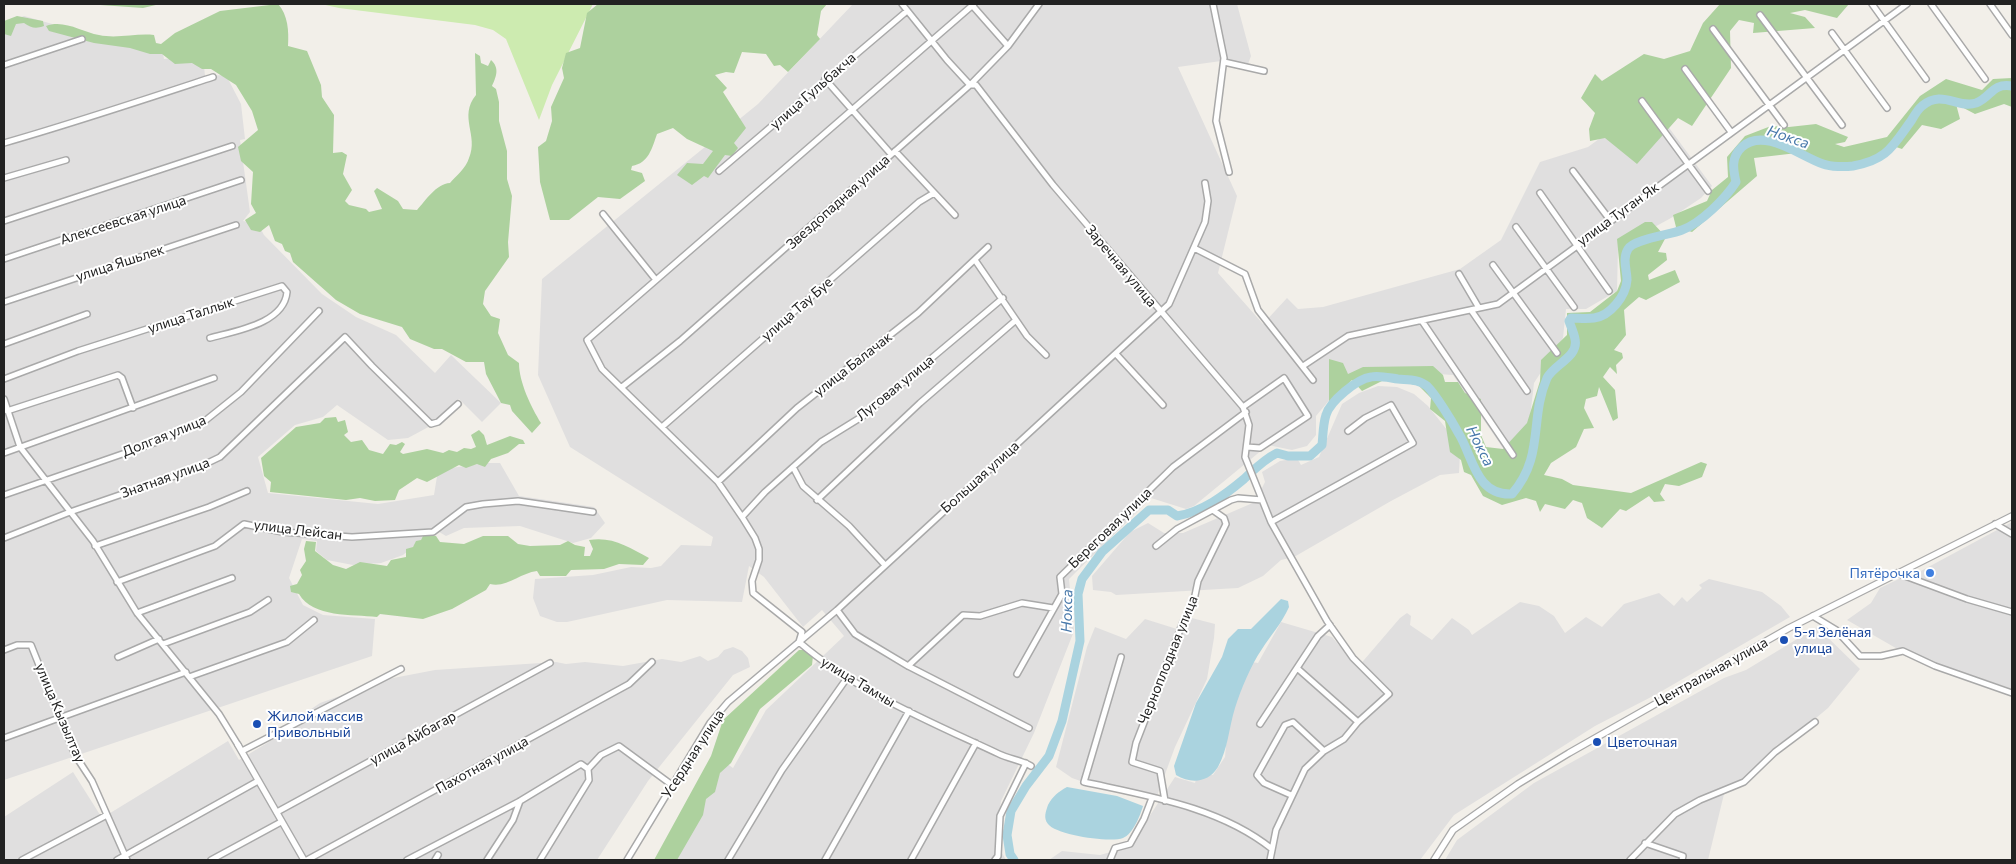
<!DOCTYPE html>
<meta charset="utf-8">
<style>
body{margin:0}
#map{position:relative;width:2016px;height:864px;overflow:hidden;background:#f2efe9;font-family:Commissioner,sans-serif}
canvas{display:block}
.frame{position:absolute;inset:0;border:5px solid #222;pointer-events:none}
</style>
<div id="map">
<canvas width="2016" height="864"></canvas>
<div class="frame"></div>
</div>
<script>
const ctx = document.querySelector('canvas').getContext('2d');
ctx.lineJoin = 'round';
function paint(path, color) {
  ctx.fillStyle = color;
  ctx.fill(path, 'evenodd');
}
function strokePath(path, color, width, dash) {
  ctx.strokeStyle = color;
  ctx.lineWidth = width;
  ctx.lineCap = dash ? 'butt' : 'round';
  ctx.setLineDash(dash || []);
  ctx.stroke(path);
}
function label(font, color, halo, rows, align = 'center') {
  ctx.font = font + ' Commissioner,sans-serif';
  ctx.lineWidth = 4;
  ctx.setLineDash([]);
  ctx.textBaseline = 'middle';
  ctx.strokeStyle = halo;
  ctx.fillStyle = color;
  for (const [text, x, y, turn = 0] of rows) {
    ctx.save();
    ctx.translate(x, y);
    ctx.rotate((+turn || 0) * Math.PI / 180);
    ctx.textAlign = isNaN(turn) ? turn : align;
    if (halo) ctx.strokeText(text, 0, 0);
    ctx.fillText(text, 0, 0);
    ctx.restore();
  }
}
const residential = new Path2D(`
 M853,4h384l14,52 -3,8 -27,-3 -43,6 59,129 -19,77 45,51 24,-26 11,11 25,-2 137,-38 41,-29 39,-78 48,-15 62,-45 62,84 -11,12 -30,20 -53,29 -1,44 -31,18h-20l-3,29 -29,45 -6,52 -21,19 -54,-79 -89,-6 -18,11 -30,36v19l-9,11 -15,4 -24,-5 -74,61 -8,3 -35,-11 -82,81 5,52 -40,102 -33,68 -6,40 11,19h-338l58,-97 7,5 33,-58 78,-74 -22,-26 -19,17 -39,-50 -15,-11 -7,36 -75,-2 -100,22h-10l-17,-6 -7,-18 2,-19 58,-4 38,-8 20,1 10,-2 20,-21 30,1 2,-9 -143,-90 -32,-72 4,-96 216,-175z
 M24,16l99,28 39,4 2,11 33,-3 7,10 1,10 21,-1 15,29 4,35 -5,1 10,72 -7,9 15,3 6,11 58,59 34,23 40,18 39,38 16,-18 50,48 -19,19 -23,-23 -25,25 -26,14 -20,2 -51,-35 -14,12 -28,8 -37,32 10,36 110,11 56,-9 4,-25 47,-7h15l19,33 75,11 11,16 -14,15 -18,5 -53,-17 -56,2 -18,8 -12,-7 -31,26 -22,8 -28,2 -26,-5 -11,-9 1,-10 -15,-2 -13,39 14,27 20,10 52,4 -3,37 -368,124v-757z
 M1378,386l19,1 17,7 14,12 24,30 8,18 -1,19 -19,2 -49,26 -97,56 -13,3 -18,16 -25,12 -122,7 -5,-3 -18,-2 -1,-14 38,-44 18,-9 16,10h19l72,-31 10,-20 -3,-10 18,-11 17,-3 4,7 18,-8 23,-53 17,-11z
 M2012,522v167l-111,-38 -54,-31 24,-17 9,-15 21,-10 5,1z
 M1709,579l53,13 19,14 9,11 -135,78 -60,31 -141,89 -34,45h-371l13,-9 38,4 18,-5 16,-10 41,-63 20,6 3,-12 15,4 12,-18 4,-46 23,-49 6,1 23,-41 51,15 26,30 42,-49 7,-5 4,3 -1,9 22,15 20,-22 17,12 3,5 48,-33 19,4 15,10 11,17 21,-16 16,10 22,-23 35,-11 15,13 8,-9 5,5 15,-14 -3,-3z
 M1188,617l27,7 -1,14 -7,41 -32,68 -18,49 -68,-12 -17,-6 -16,-11 31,-120 8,-20 31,12 19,-20 32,10z
 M1817,627l43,42 -32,39 -30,25 -21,12 -30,31 -22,14 -17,70h-263l12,-20 77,-57 190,-105 22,-8z
 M733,647l9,4 6,7 2,9 -17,8 -85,106 -51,79h-593v-43l69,-45 29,46 126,-77 11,19 43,-26 22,-20 16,-11 68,-24 47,-9 121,-8 10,2 19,-2 38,4 39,-7 19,3 19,-6 8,5 10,-4 6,-7z`);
const grass = new Path2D(`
 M321,4h272l-41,81 -13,35 -33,-81 -13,-9 -18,-5 -136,-17z`);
const forest = new Path2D(`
 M86,4h74l-17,4z
 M278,4c10,11 11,27 10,42l19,5 14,34 1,12 12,18 -1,38 9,-1 5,3 -4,19 9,16 -7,11 4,4 17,4 3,3 13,-3 -8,-18 3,-3 21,13 5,8 14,1c9,-10 19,-26 33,-27 6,-7 16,-15 19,-25 10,-23 -11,-41 7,-63l-1,-42 5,3 1,7 7,3 3,-6c9,8 5,17 1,26l4,3 3,13v19l8,30v28l5,17 -4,46 1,15 -24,34 -2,13 8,12 9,3 -2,14 10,22 11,8c0,19 12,44 22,60l-9,10 -20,-22 -2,-6 -9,-2 -15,-29 -2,-12h-18l-24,-13h-8l-24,-10 -8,-12 -42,-13 -24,-14 -43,-38 -3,-9 -5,-2 -3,-7 -7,-3 -6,-16 -9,7 -9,-2 -6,-10 11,-7 -5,-9 2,-32 -12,-11 -3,-14 20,-17 -6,-19 -16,-26 -25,-16h-9l-10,-6 -17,1 -13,-10h-12l-20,-6 -36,-5 -45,-12 -3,-5c18,-7 36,6 53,9 18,4 37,-2 55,0l2,8 5,1 14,-11 45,-22z
 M598,4h229l-6,7 -4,24 3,4 -32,33 -8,-7 -6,1 -8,-12 -24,-2 -8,21 -8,-1 -11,3 12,13 -4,4 23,36 -12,15 4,5 -6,8 -7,-1 -17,23 -4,-2 -12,9 -15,-10 10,-12 16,1 10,-13 -26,-12 -14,-11 -16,6c-5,14 -8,29 -25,32l-1,4 11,3 3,8 -25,18 -22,-2 -29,23h-19l-10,-38 -2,-35 8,-6 6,-20 -1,-14 13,-29 -2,-10 4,-15 14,-5 7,-35z
 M1720,4h129l-12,14 -32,-8 -15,3 15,4 10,11 -62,5 1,-10 -15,-3 -9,11 1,37 -39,58 -14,-8 -41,46 -32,-26 -15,3 -1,-12 6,-16 -14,-15 14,-24 7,7 42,-27 20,5 26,-8 13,-28z
 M17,16l26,5 1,5c-8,3 -13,2 -20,-3l-8,1 -5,12 -7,-2v-13z
 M2012,78v29l-8,-3 -29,10 -19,-10 4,15 -19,10 -19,-4 -20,24 -9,-3 -12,12 -29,8 -27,-1 -28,-12 -43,5 3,18 -65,56 -16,-5 -3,-12 34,-14 5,-11 16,-13 -1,-20 18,-21 26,-10 18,1 27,-3 32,13 -3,5 -10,2 9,3 43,-10 33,-41 26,-17 36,11 11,-11z
 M1645,222h7l14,15 -8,15 8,1 1,7 -19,15 1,5 26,-10 5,12 -34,18 -7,-3 -15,13 2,25 -12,15 8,3 1,5 -7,7 1,9 -7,-7 -7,10 12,13 3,28 -5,3 -14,-34 -2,9 -11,3 -2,9 10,20 -10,1 -8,18 -25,16 -7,12 18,4 11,6 58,8 70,-31 6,2 -5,13 -23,9 -14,-2 -5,10 5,7 -11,1 -5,-6 -23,15 -6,-2 -18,19 -15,-10 -5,-15 -9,-3 -8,9 -20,-5 -5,8 -4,-11 -10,-3 -24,7 -19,-9 -12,-21 -7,-3 -3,-12 -11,-8 -5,-31 -15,-12 1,-11 -13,-13 -34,-5 -22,11 -10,-11 -23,23v-44l14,4 5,11 15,-7 70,-1 10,9 2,7h13l7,11 16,6v36l5,12 17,2 24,-26 13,-42 1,-21 26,-25v-22l23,-1 27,-21 4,-10 -4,-42z
 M336,417l2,5 7,-2 3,12 -4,3 7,7 11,-2 7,10 14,4 7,-10 6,1 6,-3 3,2 -5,8 3,2 24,-5 16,4 6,-3 8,2 7,-4 7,1 5,-2 -5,-12 8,-5 5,5 3,10 23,-9 13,4 2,4h-6l-11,9 -17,6 -6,8 -8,-3 -11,4 -7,-3 -32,17 -10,-4 -18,12 -4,10 -20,1 -15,-3 -14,2 -76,-8 1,-10 -7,-6 -3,-18 35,-31 24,-4 5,-5z
 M424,534l12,2 4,6 24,2 19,-8h25l10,8 12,2 30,-1 8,-4 7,4 10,2 -1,9h6l3,-7 -4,-9c23,-4 40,7 60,18l-6,7 -24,-1 -15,5 -33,1 -5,6h-26l-3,-5c-17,2 -30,17 -47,13l-4,6 -34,19 -29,10 -43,-5 -3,3c-25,-3 -64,1 -78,-23l-8,-2 -1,-6 7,-2 5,-9 -2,-5 6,-9 -2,-12 2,-8 10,1 -1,9 18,14 13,4 14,-7 27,4 4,-6 15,-3v-8l7,-2 3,-6 5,-1z
 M799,650h8l6,6 -1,9 -52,44 -29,54 -11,10 -5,19 -9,7 -3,16 -26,45h-23l57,-104 12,-36z`);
const water = new Path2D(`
 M1281,599l7,2 1,6c-7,16 -18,28 -27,42 -11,16 -21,40 -27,59 -6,19 -7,41 -17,59 -10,16 -27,17 -42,8l-2,-9 22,-63 26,-46 6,-18 10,-10h13z
 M1067,787l50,9 26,10c-3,10 -10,28 -20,32 -13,5 -67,-3 -75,-14 -5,-6 -2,-13 0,-19 5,-9 10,-13 19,-18z`);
const river = new Path2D(`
 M1014,860l-4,-6 -3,-19 4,-24 15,-25 23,-30 13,-35 18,-80 -2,-47 4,-15 20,-27 47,-42h19l9,6c25,-4 48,-21 67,-37 11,-10 19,-19 33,-26l11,3h22l12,-11c1,-9 1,-21 4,-30 4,-14 31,-36 45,-38 8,-2 19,1 27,2 10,1 21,0 29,7 9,9 25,35 32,48 14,23 17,62 53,60 33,-38 17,-75 35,-116 7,-14 32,-21 28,-39 -1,-6 -4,-12 -6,-18l2,-3c7,0 15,1 23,0 16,-2 32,-22 33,-38 0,-10 -5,-21 1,-31 6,-10 42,-14 54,-19 19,-7 43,-31 54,-48 -3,-13 -5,-25 6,-35 22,-20 58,9 81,17 8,3 22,3 30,2 34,-6 39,-19 58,-45 3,-5 7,-12 11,-15 20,-17 36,3 54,-3 16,-6 15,-20 36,-17`);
const minor = new Path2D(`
 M902,4l45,56 23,25h6l77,100 190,222 6,18 -4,32 26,65 56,99 26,37 36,36 -31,28 -14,17 -20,12 -19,18 -29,61 -6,30
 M971,4l37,42
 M974,4l-387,336 15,29 116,113 24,35 13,21 4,11v11l-7,21 1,12 49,39 -3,10c58,50 132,80 200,112 10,5 22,6 32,12
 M1213,4l11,54 -8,63 13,51
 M1872,4l54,75
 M1931,4l54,75
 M1990,4l22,31
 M1760,15l82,110
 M1713,29l71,96
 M1832,33l55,75
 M1224,62l40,9
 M4,65l78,-26
 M1685,69l46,63
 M825,79l66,75
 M1642,101l66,90
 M4,143c70,-20 139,-43 209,-66
 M895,151l60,64
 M719,171l188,-160
 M1573,171l37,49
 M4,178l62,-18
 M1540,193l69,98
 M603,214l53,66
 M4,221l228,-75
 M1516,227l58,80
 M1194,248l51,26 13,36 55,70
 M4,259l237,-79
 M975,260l52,76 19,19
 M1493,265l64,88
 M1459,274l20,34
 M4,302l232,-77
 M1471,310l56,81
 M1422,321l91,134
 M4,344l83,-30
 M1116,354l47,51
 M1303,366l45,-30 150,-32 409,-300
 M4,379l74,-28 204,-65 5,6c-3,32 -52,39 -77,46
 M622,387l58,-46 290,-256 38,-39 31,-42
 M4,399l16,48 73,94 44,72 82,101 19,31
 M1243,407l41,-29 24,38 -48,32 -13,-1
 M7,411l111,-36 4,3 11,30
 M662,427l257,-225 15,-9
 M4,453l210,-75
 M793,467l10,19 46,40 35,38
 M718,482l79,-74 121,-95 70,-66
 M4,495l150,-52 52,-23 35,-28 78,-81
 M817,500l103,-97 96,-83
 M742,517l23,-25 56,-50 42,-26 140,-118
 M1271,522l142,-79 -22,-38 -26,13 -17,13
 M1995,524l17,10
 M4,538l66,-26 125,-43 25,-12 125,-120 27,29 59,58 7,-2 20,-18
 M95,546l114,-39 38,-16
 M1156,546l21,-17 54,-29 7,-2 24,2
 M1897,573l70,26 45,13
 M117,582l98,-36 29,-22 39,8 69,5 81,-5 33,-25 17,-3 35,-3 75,11
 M837,610l18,24 8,5 45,27 121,62
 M137,613l95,-35
 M1813,616l23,14 24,26h21l22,-5 32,15 77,27
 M163,644l87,-32 18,-12
 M4,650l13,-5h14l44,110 17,26 35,79
 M118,657l41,-18
 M1121,657l-37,125c64,14 136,25 188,67
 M908,666l55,-51 17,1 42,-13 31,5
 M1297,668l61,54
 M1017,674l45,-80 -2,-17 113,-110 73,-55
 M189,677l98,-35 27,-22
 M1260,724l58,-88 12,-11
 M4,738l182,-66
 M242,751l159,-82
 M588,769l13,-14 18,-9 53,39
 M1291,795l-27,-12 -7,-8 28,-50 8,-3 31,29
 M1165,801l-5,-30 -28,-9 4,-19 47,-121 10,-17 5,-24 28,-57 -2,-6 -10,-7
 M277,812l273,-149
 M1645,843l38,13 -1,4
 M22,860l83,-44
 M117,860l141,-79
 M211,860l70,-38
 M307,860l322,-176 23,-22
 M407,860l113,-59 61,-37 7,5
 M435,860l3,-5
 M487,860l26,-40 7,-19
 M540,860l49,-80 -1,-11
 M627,860l83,-137 18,-21 109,-92 332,-306 36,-82 3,-21 -3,-18
 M728,860l54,-90 65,-92
 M825,860l84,-149
 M911,860l65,-117
 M995,860l3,-4 2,-40 26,-53
 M1110,860l5,-12 15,-4 14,-25 8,-21
 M1630,860l45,-46 25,-14 44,-18 31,-30 40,-30`);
const tertiary = new Path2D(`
 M238,745l66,115
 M1434,860l19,-30 65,-46 51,-31 220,-125 223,-112`);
const markers = [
 [1930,573,5,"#3f7fe0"],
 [1784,640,5,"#1a4fb4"],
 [257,724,5,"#1a4fb4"],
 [1597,742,5,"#1a4fb4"]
];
const streetNames = [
 ["улица Гульбакча",813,91,-41],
 ["Звездопадная улица",838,202,-42],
 ["улица Туган Як",1618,214,-36],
 ["Алексеевская улица",123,220,-18],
 ["улица Яшьлек",120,263,-18],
 ["Заречная улица",1121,266,50],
 ["улица Тау Буе",797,309,-41],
 ["улица Таллык",191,315,-18],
 ["улица Балачак",853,364,-38],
 ["Луговая улица",895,388,-39],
 ["Долгая улица",164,436,-22],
 ["Большая улица",980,477,-42],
 ["Знатная улица",165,478,-20],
 ["Береговая улица",1110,528,-44],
 ["улица Лейсан",298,530,7],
 ["Черноплодная улица",1168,660,-68],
 ["Центральная улица",1711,672,-29],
 ["улица Тамчы",858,682,31],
 ["улица Кызылтау",60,713,67],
 ["улица Айбагар",413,738,-29],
 ["Усердная улица",693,754,-57],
 ["Пахотная улица",482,765,-29]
];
const shopNames = [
 ["Пятёрочка",1920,573]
];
const transitNames = [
 ["5-я Зелёная",1794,632],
 ["улица",1794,648],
 ["Жилой массив",267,716],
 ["Привольный",267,732],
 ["Цветочная",1607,742]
];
const waterNames = [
 ["Нокса",1788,137,19],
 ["Нокса",1480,446,63],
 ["Нокса",1067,611,-89]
];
paint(residential, '#e0dfdf');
paint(grass, '#cdebb0');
paint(forest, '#add19e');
paint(water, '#aad3df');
strokePath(river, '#aad3df', 9);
strokePath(minor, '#a9a9a9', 8);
strokePath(tertiary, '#a9a9a9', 8);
strokePath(minor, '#fff', 5);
strokePath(tertiary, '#fff', 5.5);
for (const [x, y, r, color] of markers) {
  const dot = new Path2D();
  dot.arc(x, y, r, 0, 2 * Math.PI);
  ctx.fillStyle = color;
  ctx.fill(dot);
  strokePath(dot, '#fff', 2);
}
label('14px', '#222', '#fff', streetNames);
label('14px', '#366cbe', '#fff', shopNames, 'right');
label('14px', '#164399', '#fff', transitNames, 'left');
label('italic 15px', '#4a7aab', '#fff', waterNames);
</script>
